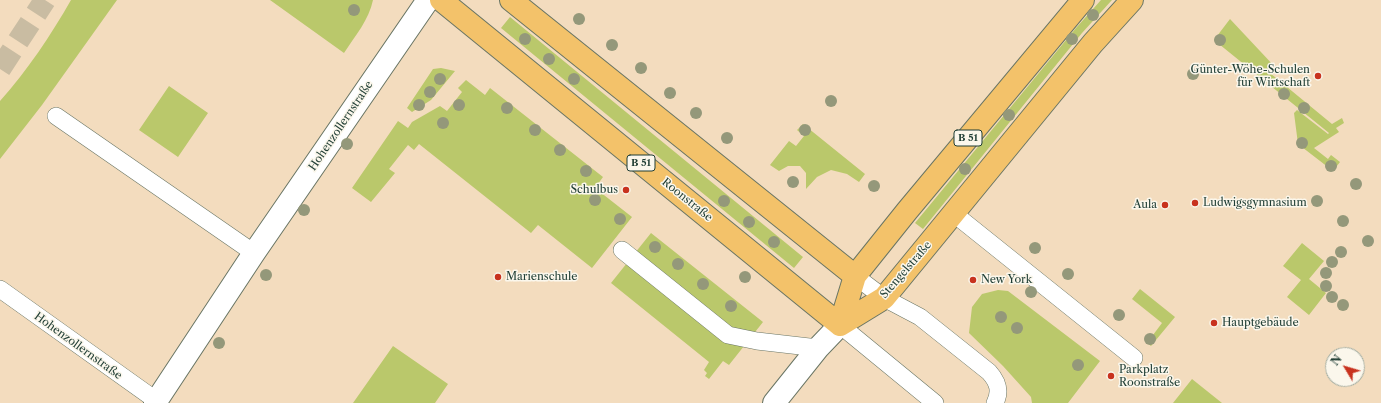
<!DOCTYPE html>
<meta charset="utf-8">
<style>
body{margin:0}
#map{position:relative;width:1381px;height:403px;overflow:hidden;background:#f3dcbe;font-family:"Libre Caslon Text",serif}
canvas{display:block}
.north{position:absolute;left:1325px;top:347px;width:40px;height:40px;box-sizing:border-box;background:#fbf7ec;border:1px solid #a3ada2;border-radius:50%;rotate:308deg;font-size:11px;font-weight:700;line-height:16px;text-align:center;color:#1f3d34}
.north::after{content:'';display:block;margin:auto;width:14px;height:18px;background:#c8321e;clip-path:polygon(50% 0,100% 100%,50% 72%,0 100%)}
</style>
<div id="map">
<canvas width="1381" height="403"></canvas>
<div class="north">N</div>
</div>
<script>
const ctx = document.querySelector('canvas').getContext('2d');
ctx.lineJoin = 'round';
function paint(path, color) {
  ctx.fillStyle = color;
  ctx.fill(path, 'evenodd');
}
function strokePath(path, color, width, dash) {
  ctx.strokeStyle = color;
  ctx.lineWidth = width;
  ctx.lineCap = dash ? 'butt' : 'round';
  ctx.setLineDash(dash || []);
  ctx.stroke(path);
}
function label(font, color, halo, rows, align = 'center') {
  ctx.font = font + ' "Libre Caslon Text",serif';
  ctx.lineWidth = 3;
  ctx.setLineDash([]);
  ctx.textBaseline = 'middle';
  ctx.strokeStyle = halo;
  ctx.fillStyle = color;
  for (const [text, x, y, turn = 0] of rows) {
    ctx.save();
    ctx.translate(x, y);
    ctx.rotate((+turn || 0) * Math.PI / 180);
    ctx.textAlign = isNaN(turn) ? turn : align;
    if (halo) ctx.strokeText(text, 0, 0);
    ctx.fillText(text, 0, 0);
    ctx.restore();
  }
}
const green = new Path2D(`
 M71,0h46l-75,105 -42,54v-58c27,-30 51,-66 71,-101z
 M270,0h103c-4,20 -18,36 -29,53z
 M1101,0h11l-30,33 -159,196 -8,-6 161,-195z
 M510,17l293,240 -9,11 -293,-240z
 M1230,19l45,48 -5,6 62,51 10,-6 2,5 -8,5 3,4 -25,16 14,11 3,-4 9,7 -7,9 -35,-27 -4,-31 3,-3 31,24 1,-1 -115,-93z
 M441,68l14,3 -24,29 -19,12 -5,-4 26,-39z
 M466,80l19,15 5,-7 113,89 -8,11 37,29 -40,51 -54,-43 -7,8 -112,-89 -5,6 -6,-5 -19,24 6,4 -24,29 -19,-14 46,-67 10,7 4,-6 28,-16 7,5 15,-19 -4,-4z
 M169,86l39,27 -30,44 -39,-27z
 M803,124l62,50 -6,8 -12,-8 -16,-4 -14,7 -11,12v-16l-6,-7h-12l-9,5 -9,-6 19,-24 7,5 8,-10 -7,-6z
 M651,233l112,89 -34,43 -6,-4 -14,18 -4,-3 2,-3 -3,-3 5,-8 -98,-79z
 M1302,243l22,18 -15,18 17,14 -17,22 -22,-18 14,-17 -18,-14z
 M1140,289l35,28 -24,29 -4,-3 15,-20 -30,-24z
 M998,290l10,1 92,70 -32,42h-36l-1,-6 -28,-31 -34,-33 3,-26 10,-13z
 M393,346l55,38 -13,19h-82z
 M1192,379l30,24h-49z`);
const motorwayTunnel = new Path2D(`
 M0,69l45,-69`);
const service = new Path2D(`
 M56,116l198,137
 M953,213l181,145
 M622,250l106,85 29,6 61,7
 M855,276l29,22 36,19 69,55c9,10 12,19 6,31
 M0,289l157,112
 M840,325l95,78`);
const minor = new Path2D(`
 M155,403l99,-150 174,-253`);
const tertiary = new Path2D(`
 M774,403l44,-55 22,-23`);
const primary = new Path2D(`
 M441,0l399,325
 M511,0l344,276
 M840,325l44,-27 209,-255 39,-43
 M840,325l15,-49 52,-65 176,-211`);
const trees = [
 [354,10],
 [1093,15],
 [579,19],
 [525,39],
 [1072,39],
 [1220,40],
 [612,45],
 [549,59],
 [641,68],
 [1193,74],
 [440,79],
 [574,79],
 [430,92],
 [670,93],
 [1284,94],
 [831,101],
 [419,105],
 [459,105],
 [507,108],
 [1304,108],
 [696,113],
 [1009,115],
 [443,123],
 [535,130],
 [805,130],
 [727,138],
 [1302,143],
 [347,144],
 [560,150],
 [1331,166],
 [965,169],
 [586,171],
 [793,182],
 [1356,184],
 [874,186],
 [595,200],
 [724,201],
 [1317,201],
 [304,210],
 [620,219],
 [1343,221],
 [749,222],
 [1368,241],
 [774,242],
 [655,247],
 [1035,248],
 [1341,252],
 [1332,262],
 [678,264],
 [1326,273],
 [1068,274],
 [266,275],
 [745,277],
 [703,284],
 [1326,286],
 [1031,292],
 [1332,297],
 [1343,305],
 [731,306],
 [1119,315],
 [1001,317],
 [1017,328],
 [1150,339],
 [219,343],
 [1078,365]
];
const markers = [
 [1318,76,4,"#c8321e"],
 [626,190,4,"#c8321e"],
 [1195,203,4,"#c8321e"],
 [1165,205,4,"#c8321e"],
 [498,277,4,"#c8321e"],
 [973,280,4,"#c8321e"],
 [1214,323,4,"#c8321e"],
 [1111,376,4,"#c8321e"]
];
const shields = [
 [968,138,28],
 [641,163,28]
];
const shieldNames = [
 ["B 51",968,138],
 ["B 51",641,163]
];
const poiNames = [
 ["Günter-Wöhe-Schulen",1310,70,"right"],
 ["für Wirtschaft",1310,83,"right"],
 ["Schulbus",618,190,"right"],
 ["Ludwigsgymnasium",1203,203],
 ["Aula",1157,205,"right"],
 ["Marienschule",506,277],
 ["New York",981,280],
 ["Hauptgebäude",1222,323],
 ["Parkplatz",1119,370],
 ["Roonstraße",1119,383]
];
const streetNames = [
 ["Hohenzollernstraße",341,126,-56],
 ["Roonstraße",687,200,39],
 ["Stengelstraße",906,270,-49],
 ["Hohenzollernstraße",78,346,36]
];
paint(green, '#bac86b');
strokePath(motorwayTunnel, '#c9bca2', 22, [22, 11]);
strokePath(service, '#697564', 18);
strokePath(minor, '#697564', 24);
strokePath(tertiary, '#697564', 24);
strokePath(primary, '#697564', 24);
strokePath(service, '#fff', 17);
strokePath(minor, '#fff', 22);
strokePath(tertiary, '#fff', 22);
strokePath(primary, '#f3c26a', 22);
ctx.fillStyle = '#94987a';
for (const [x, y] of trees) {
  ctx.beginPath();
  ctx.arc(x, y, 6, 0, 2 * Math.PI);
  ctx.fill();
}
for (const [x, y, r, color] of markers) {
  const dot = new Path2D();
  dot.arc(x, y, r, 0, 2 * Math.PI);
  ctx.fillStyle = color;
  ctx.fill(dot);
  strokePath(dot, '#fbf7ec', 1.5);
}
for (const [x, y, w] of shields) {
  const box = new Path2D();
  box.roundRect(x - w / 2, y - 8, w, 16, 3);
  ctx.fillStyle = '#fbf7ec';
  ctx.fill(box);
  strokePath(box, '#1f3d34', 1);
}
label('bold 10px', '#1f3d34', null, shieldNames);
label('11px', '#1f3d34', '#fbf7ec', poiNames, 'left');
label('11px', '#1f3d34', '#fbf7ec', streetNames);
</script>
